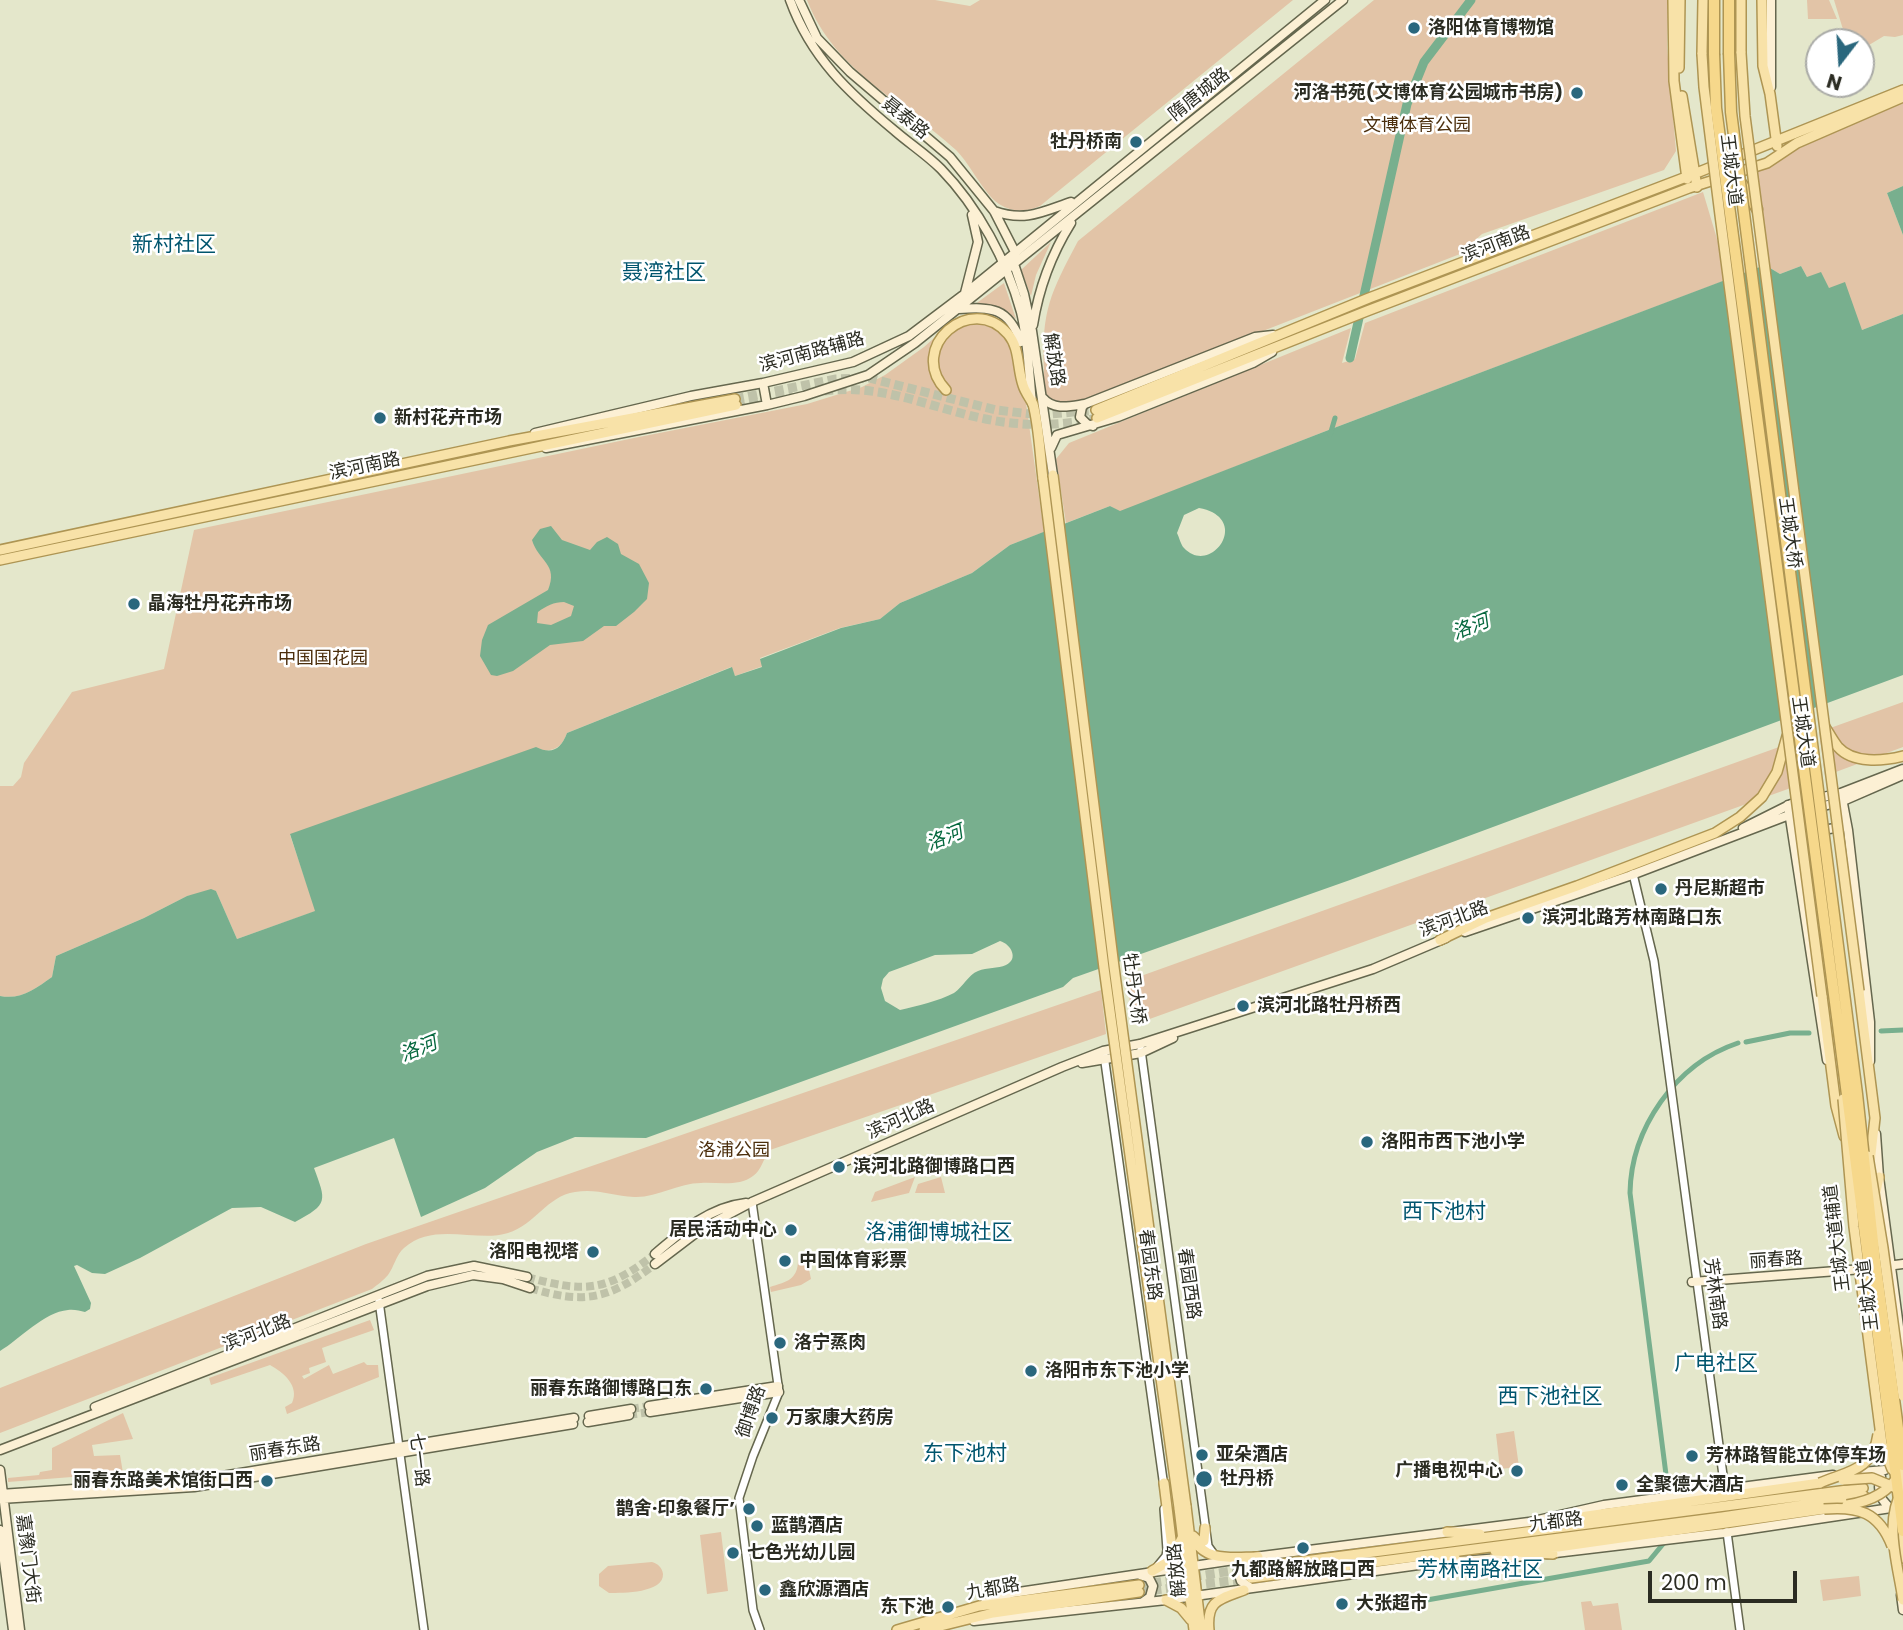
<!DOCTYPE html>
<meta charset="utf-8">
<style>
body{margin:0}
#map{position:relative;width:1903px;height:1630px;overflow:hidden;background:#e4e7cb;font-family:Poppins,sans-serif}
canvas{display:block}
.north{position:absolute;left:1805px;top:28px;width:70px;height:70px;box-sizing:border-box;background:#fff;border:2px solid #aaaba7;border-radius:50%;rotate:197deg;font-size:19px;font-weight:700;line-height:28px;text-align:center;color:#2b2c22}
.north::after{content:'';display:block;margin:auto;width:24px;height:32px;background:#2a677d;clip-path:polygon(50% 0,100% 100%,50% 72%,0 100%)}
.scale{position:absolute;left:1648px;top:1571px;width:149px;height:32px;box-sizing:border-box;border:4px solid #2b2c22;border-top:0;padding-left:9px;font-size:21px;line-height:24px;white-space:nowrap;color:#2b2c22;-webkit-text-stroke:5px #fff;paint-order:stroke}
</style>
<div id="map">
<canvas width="1903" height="1630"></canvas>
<div class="north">N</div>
<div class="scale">200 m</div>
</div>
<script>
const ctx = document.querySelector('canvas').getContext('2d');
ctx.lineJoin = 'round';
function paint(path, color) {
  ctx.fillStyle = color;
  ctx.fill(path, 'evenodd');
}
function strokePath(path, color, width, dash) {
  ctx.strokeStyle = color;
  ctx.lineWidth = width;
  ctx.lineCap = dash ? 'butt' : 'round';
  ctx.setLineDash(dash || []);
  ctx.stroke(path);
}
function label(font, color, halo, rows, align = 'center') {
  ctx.font = font + ' Poppins,"Noto Sans SC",sans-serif';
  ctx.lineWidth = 5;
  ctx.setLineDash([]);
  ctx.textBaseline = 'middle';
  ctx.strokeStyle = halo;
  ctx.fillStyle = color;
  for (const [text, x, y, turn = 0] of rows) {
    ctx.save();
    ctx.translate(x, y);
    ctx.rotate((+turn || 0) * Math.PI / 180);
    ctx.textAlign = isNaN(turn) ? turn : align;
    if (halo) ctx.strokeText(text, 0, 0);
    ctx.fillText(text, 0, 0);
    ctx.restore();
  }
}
const green = new Path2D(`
 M807,0h128l35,6 10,-6h313l-253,206c-14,6 -27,7 -41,-2 -16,-11 -28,-39 -43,-54 -53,-49 -122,-79 -149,-150z
 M1374,0h294l-1,47 9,104 -12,19 -182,64 -22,20 -366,143c-11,2 -33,11 -43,4 -9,-7 -7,-21 -7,-31 -3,-59 7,-78 34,-129z
 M1807,0h22l8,19h-29z
 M1834,0h69v35l-8,2 -11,-1 -15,9h-8v-3h-7l-9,-6z
 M1903,101v85l-16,7 16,42v79l-41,16 -33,-42 -22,-11 -6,-11 -21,8 -15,-9 -14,-102z
 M1703,192l26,87 -403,152 -206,81 -10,-6 -44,17 -10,-64 13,-16 282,-115 -9,35 13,-4 10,-36z
 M1051,242l-15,33 -5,21 -10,-26z
 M1004,283l12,36c-13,-12 -24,-15 -42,-14z
 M973,323c54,5 31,49 53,80l18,129 -34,13 -38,28 -72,30 -20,16 -40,9 -80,30 3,8 -28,10 -4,-9 -164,66c-5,13 -10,17 -24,18l-253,84 26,76 -79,28 -21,-48 -29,5 -43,22 -88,38 -4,21c-17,12 -31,23 -52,19v-210h13l8,-9 3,-14 48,-71 92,-23 30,-139 440,-92 173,-34 55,-17 23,-12 39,-28 18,-16c-15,21 -16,41 1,61l6,-5c-23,-28 -8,-54 24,-64z
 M1903,702v45l-78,29 -6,-44z
 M1793,742l6,43 -666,240 -6,-44z
 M1101,990l5,44 -336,116c-7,8 -8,20 -17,26 -14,11 -35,6 -52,7 -23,0 -44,15 -67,14 -21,-1 -38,-9 -59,-5 -28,4 -40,33 -67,41 -31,10 -74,-12 -104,15 -8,7 -10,19 -16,27 -4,5 -11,10 -16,14l-372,144v-45l366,-144z
 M915,1177l-6,16 -38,9 4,-10z
 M941,1177l4,16h-30l3,-9z
 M806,1256l5,23 -10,6 -30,7 -1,-5c16,-5 28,-7 28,-27z
 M370,1320l4,10 -52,18 4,14 -17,6 1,5 -8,3 2,3 25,-14 4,9 31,-12 3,3h11l1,12 -92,37 -2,-7 7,-4c8,-17 -9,-31 -22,-38l-59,20 -2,-7z
 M123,1413l10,26 -41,6 2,11 26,-1 3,18 -115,9v-4l31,-3 1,-3 12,-2v-22z
 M1514,1431l5,36 -19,2 -4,-35z
 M721,1532l7,59 -21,3 -7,-59z
 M652,1562c6,2 10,5 11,12 1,19 -40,19 -54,19l-10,-7v-12l9,-8z
 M1859,1576l2,20 -38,5 -3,-21z
 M1591,1601l2,5 25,-3 4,27h-37l-4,-28z`);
const water = new Path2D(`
 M1903,186v49l-16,-42z
 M1765,265l15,9 21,-8 6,11 14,-5 8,16 16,-6 17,48 41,-16v361l-553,205 -277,98 -10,9 -417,151 -71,-1 -38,15 -52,36 -64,29 -27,-79 -80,30c12,33 15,36 -19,54l-34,-15 -29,1 -92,50 -35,16 -13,-1 -15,-8 -3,1 17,37 -1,6 -5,3c-5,-1 -11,-3 -17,-2 -24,2 -48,29 -68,41v-355c21,4 35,-7 52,-19l4,-21 88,-38 43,-22 24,-7 5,2 21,48 78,-28 -25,-77 246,-87c16,8 25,2 31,-14l165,-66 3,9 27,-9 -2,-8 81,-31 39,-9 20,-16 72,-30 38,-28 100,-39 10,5 206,-80zM1199,508c54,10 12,69 -15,40 -3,-3 -5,-11 -7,-15l7,-18zM1000,941c11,3 19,18 6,24 -8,4 -19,2 -28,6 -10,4 -15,16 -24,22 -15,8 -37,13 -54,17l-15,-9 -4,-13 2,-9 6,-7 46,-17 37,-1z
 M551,526l11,14 28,10 7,-8 10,-5 11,7 3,10 18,10 10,19 -2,16 -13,13 -18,14h-12l-21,15 -33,4 -37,26 -16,5 -6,-1 -11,-19 2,-16 6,-15 60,-35c11,-26 -10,-29 -16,-50l8,-11zM564,602l10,4 -3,10 -20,9 -14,-2 1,-11c8,-6 16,-10 26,-10z`);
const canal = new Path2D(`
 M1330,435l5,-17
 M1881,1031l22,-1
 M1746,1042l44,-9h19
 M1669,1498l-39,-305c1,-64 45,-129 108,-150
 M1387,1607l262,-46 19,-23`);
const river = new Path2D(`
 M1350,358l57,-254 17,-42 47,-62`);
const secondaryTunnel = new Path2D(`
 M527,1277c58,16 79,15 128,-23
 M530,1288c55,17 80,11 125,-24
 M631,1409l18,-3
 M629,1415l21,-3`);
const primaryTunnel = new Path2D(`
 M824,391c52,-7 96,12 144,24 42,11 87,13 129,3
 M735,399l101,-20 33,-1 127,32 44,5 56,-5
 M736,405l57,-10
 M1139,1585l112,-17
 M1139,1592l106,-13`);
const tertiary = new Path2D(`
 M1633,874l21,87 71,529
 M1141,1050l67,496 5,7
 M1104,1055l60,432
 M752,1202l27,190 -26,64 -14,42 14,112 7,20
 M379,1301l45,329
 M1727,1532l13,98
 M1157,1567l9,-11 1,-6 -3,-41`);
const secondary = new Path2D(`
 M790,0c21,58 59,93 105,131 15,13 32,24 46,38 37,38 66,92 80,143 7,28 8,62 11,91
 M799,0l18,38 33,34 100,85 44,54 21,41 -1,12 10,30 8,37 21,144
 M1771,87v-87
 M994,211c31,11 48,1 77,-9
 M965,293l13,-51 -6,-27
 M958,309c34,-2 50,-2 63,33
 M1033,325c6,-38 18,-70 38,-102
 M763,383l4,22
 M1043,398c11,13 28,8 42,6l170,-67 18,-2
 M1085,404l-3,3 -2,10 7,7 6,2
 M535,433l156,-37 72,-13 90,-21 56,-26 53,-40 363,-296
 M546,448l221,-43 37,-9 64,-21 47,-32 428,-343
 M1051,448l6,-13 61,-18 135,-54 19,-11
 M1841,793l7,37 22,192v39
 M1814,799l27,-6 62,-24
 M1788,805l39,255
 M1743,828l48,-24
 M1796,834l46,-7
 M1465,932l164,-56 160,-61 54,-14 60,-26
 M1082,1063l59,-10 32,-15
 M1876,1134l3,43 24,180
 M655,1254c27,-23 55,-47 91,-51
 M655,1264l46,-35 51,-27 310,-135 41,-16 37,-7 233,-75 73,-31
 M1887,1266l16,-2
 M1692,1282l171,-13
 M649,1406l129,-20
 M95,1407l332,-131 47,-10 53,11
 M650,1412l129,-20
 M589,1416l42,-7
 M588,1422l41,-7
 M0,1450l427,-164 46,-11 30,4 27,9
 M0,1470l20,160
 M1850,1473l35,-3
 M1881,1477c-5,13 0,25 12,33
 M0,1494l192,-13 382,-63
 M0,1499l194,-12 379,-63
 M0,1530l13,100
 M1547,1554l177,-21 167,-25
 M1254,1557l275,-35 75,-17 229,-30
 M1140,1575l9,3 4,8 -3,11 -7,5
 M1251,1588l-10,-7 -3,-9 4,-9 13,-5
 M1901,1595l2,15
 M985,1603l27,-10 222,-33
 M974,1621l192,-21 267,-37 94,-7`);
const primary = new Path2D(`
 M1673,0l1,81 13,98
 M1762,0l1,66 7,28 7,52
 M1741,53v-53
 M1702,54l1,-54
 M1679,68l1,-68
 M1682,96l15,91
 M946,390c-40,-42 25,-99 62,-56 12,14 9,34 15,51 2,7 7,13 10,19 6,22 7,52 10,75
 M1096,410l273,-112 325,-124 209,-84
 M1097,418l270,-107 322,-123 78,-25 30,-20 106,-46
 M0,550l509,-109 226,-42
 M0,560l736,-155
 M1825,727c4,6 8,14 13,20 15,17 45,14 65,9
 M1440,940l46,-22 91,-32 138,-53 25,-16 22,-20 15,-25 10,-36
 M1859,991l16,127 -5,45
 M1822,996l14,110 8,30
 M1875,1196l4,-19
 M1856,1201l14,111
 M1882,1268l4,38
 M1164,1483l8,65h5l5,-10
 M1186,1506l15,124
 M1179,1508l15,122
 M1899,1523l4,35
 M1538,1526l49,-10 233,-33
 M1447,1532l33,2
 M1192,1536c12,27 41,21 66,21
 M1193,1536l5,5h6l1,-13
 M1524,1548l34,-1 266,-38
 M1495,1551l58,3
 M1433,1563l22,-8
 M1251,1568l612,-80
 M1152,1571l23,-13 6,-13
 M1251,1578l471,-61 142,-21
 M1166,1600l15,8 10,12
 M897,1630l82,-24 160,-21
 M924,1630l69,-17 146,-21
 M1209,1630c-3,-30 11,-31 35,-40`);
const trunk = new Path2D(`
 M1729,53v-53
 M1714,54v-54
 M1742,184l15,25`);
const primaryBridge = new Path2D(`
 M1741,53l4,63 114,875
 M1702,54l2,33 16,128 102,781
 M1053,475l61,492 72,539
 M1043,479l61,489 75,540
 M1843,1099l11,128 28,217 10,25 11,12
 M1868,1156l15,92 20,148
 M1843,1480l29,-2 24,10
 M1820,1483c28,-12 53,-12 58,-49
 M1903,1489c-20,33 -5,75 0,111
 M1847,1505c25,-4 43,-13 56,-36
 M1824,1509c34,-3 55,3 68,37`);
const trunkBridge = new Path2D(`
 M1729,53l2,59 126,982 18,166 28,205
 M1714,54l2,54 121,909 66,514`);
const markers = [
 [1414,28,7,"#2a677d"],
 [1577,93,7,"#2a677d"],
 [1136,142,7,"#2a677d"],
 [380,418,7,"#2a677d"],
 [134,604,7,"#2a677d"],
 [1661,889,7,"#2a677d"],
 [1528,918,7,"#2a677d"],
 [1243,1006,7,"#2a677d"],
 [1367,1142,7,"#2a677d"],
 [839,1167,7,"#2a677d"],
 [791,1230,7,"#2a677d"],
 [593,1252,7,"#2a677d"],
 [785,1261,7,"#2a677d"],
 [780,1343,7,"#2a677d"],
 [1031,1371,7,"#2a677d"],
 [706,1389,7,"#2a677d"],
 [772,1418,7,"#2a677d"],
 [1202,1455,7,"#2a677d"],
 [1692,1456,7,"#2a677d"],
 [1517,1471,7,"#2a677d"],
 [1204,1479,9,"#2a677d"],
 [267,1481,7,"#2a677d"],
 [1622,1485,7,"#2a677d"],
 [749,1509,7,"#2a677d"],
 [757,1526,7,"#2a677d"],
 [1303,1548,7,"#2a677d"],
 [733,1553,7,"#2a677d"],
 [765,1590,7,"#2a677d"],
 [1342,1604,7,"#2a677d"],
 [948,1607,7,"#2a677d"]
];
const poiNames = [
 ["洛阳体育博物馆",1428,28],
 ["河洛书苑(文博体育公园城市书房)",1563,93,"right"],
 ["牡丹桥南",1122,142,"right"],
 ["新村花卉市场",394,418],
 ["晶海牡丹花卉市场",148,604],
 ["丹尼斯超市",1675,889],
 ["滨河北路芳林南路口东",1542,918],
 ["滨河北路牡丹桥西",1257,1006],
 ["洛阳市西下池小学",1381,1142],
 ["滨河北路御博路口西",853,1167],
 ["居民活动中心",777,1230,"right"],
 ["洛阳电视塔",579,1252,"right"],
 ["中国体育彩票",799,1261],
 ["洛宁蒸肉",794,1343],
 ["洛阳市东下池小学",1045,1371],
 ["丽春东路御博路口东",692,1389,"right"],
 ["万家康大药房",786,1418],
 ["亚朵酒店",1216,1455],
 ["芳林路智能立体停车场",1706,1456],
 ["广播电视中心",1503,1471,"right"],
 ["牡丹桥",1220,1479],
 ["丽春东路美术馆街口西",253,1481,"right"],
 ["全聚德大酒店",1636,1485],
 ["鹊舍·印象餐厅’",735,1509,"right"],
 ["蓝鹊酒店",771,1526],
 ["七色光幼儿园",747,1553],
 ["九都路解放路口西",1303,1570,"center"],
 ["鑫欣源酒店",779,1590],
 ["大张超市",1356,1604],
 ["东下池",934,1607,"right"]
];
const streetNames = [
 ["隋唐城路",1200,95,-39],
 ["聂泰路",905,119,39],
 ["王城大道",1730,170,83],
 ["滨河南路",1496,245,-21],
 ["滨河南路辅路",812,353,-15],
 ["解放路",1053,360,81],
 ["滨河南路",365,467,-12],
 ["王城大桥",1789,533,82],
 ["王城大道",1802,732,82],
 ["滨河北路",1454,920,-20],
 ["牡丹大桥",1133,989,82],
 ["滨河北路",901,1120,-24],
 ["王城大道辅道",1838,1238,-97],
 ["丽春路",1776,1261,-4],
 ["春园东路",1149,1265,82],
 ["春园西路",1188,1284,82],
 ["芳林南路",1714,1294,82],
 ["王城大道",1869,1295,-97],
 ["滨河北路",257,1334,-21],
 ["御博路",752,1412,-71],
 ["丽春东路",285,1450,-9],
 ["七一路",418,1460,83],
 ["九都路",1556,1523,-7],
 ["嘉豫门大街",27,1559,83],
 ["解放路",1178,1570,-96],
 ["九都路",993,1590,-10]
];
const parkNames = [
 ["文博体育公园",1417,126],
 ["中国国花园",323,659],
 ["洛浦公园",734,1151]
];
const waterNames = [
 ["洛河",1471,628,-22],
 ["洛河",945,839,-22],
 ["洛河",419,1050,-22]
];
const quarterNames = [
 ["新村社区",174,246],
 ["聂湾社区",664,274],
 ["西下池村",1444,1213],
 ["洛浦御博城社区",939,1234],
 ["广电社区",1716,1365],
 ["西下池社区",1550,1398],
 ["东下池村",965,1455],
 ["芳林南路社区",1480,1571]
];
paint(green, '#e2c4a7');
paint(water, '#78af8e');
strokePath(canal, '#78af8e', 5);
strokePath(river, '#78af8e', 9);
strokePath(secondaryTunnel, '#bfc2a9', 8, [8, 4]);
strokePath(primaryTunnel, '#bfc2a9', 9, [9, 4.5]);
strokePath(tertiary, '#65674e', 10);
strokePath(secondary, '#65674e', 11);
strokePath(primary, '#ae9553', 12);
strokePath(trunk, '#ae9553', 13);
strokePath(tertiary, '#fff', 7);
strokePath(secondary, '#fcf0d4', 8);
strokePath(primary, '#f8e2a8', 9);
strokePath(trunk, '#f6d88b', 10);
strokePath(primaryBridge, '#ae9553', 12, []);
strokePath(trunkBridge, '#ae9553', 13, []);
strokePath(primaryBridge, '#f8e2a8', 9);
strokePath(trunkBridge, '#f6d88b', 10);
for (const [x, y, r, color] of markers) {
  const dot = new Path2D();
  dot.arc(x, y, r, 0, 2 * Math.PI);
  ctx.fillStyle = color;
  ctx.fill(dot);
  strokePath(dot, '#fff', 2.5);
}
label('bold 18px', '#2b2c22', '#fff', poiNames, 'left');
label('18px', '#2b2c22', '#fff', streetNames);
label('18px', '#4c2f0d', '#fff', parkNames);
label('italic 19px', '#04673d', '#fff', waterNames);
label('21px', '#00556e', '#fff', quarterNames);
</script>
